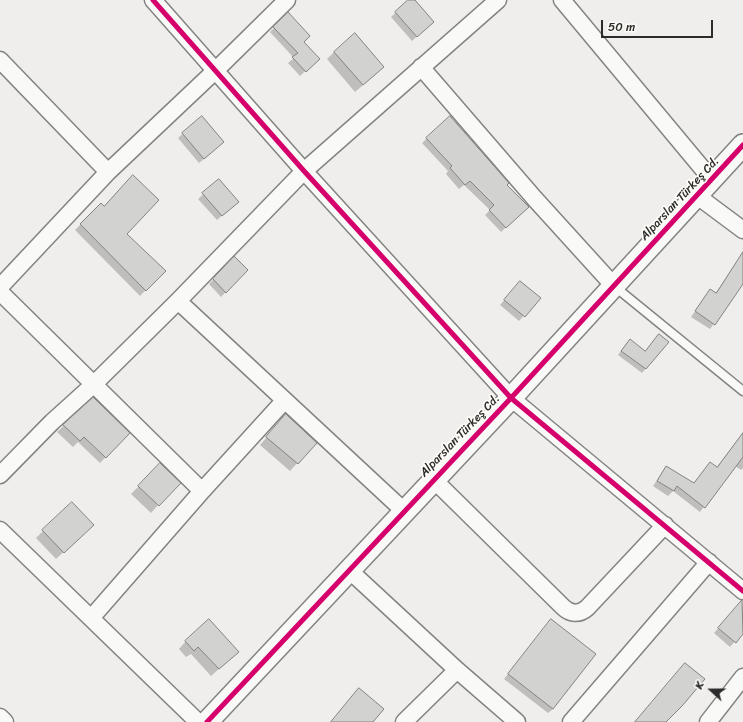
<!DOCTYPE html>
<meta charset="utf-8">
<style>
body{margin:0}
#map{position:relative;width:743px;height:722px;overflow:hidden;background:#efeeec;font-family:Sriracha,sans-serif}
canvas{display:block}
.north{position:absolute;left:691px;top:670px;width:40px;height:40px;-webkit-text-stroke:3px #fdfcf7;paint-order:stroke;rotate:291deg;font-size:11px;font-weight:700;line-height:16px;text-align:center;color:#2b2b2b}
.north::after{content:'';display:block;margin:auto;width:14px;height:18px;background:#2b2b2b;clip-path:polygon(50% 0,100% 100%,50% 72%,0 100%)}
.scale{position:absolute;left:601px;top:20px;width:112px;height:18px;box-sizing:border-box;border:2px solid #2b2b2b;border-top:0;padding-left:5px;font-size:12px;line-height:14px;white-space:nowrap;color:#2b2b2b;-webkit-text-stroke:3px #fdfcf7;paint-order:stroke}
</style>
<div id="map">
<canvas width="743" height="722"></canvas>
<div class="north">K</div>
<div class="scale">50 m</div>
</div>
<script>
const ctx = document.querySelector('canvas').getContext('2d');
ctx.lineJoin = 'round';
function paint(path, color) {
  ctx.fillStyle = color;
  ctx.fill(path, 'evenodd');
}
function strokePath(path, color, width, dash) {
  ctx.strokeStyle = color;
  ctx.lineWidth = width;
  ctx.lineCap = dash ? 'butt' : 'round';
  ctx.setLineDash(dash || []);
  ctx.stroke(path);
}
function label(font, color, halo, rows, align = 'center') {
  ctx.font = font + ' Sriracha,sans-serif';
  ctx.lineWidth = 3.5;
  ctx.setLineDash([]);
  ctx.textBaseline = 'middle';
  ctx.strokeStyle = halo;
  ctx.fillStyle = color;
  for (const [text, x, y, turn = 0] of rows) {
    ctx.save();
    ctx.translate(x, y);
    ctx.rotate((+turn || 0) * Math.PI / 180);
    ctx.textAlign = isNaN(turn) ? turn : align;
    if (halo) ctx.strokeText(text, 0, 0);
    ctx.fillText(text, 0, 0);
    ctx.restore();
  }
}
const shadow = new Path2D(`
 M409,0h4l15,26 -16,15 -21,-24z
 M288,14l15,28 15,17 -18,17 -12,-13 6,-5 -24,-26z
 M334,52l42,22 -21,18 -28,-33z
 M202,117l16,30 -19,16 -21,-25z
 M450,117l56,68 21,22 -26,25 -16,-17 5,-5 -26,-25 -5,4 -13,-15 2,-3 -26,-28z
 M219,180l14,26 -16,14 -19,-21z
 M101,204l25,30 38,37 -24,25 -65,-66z
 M743,253v30l-33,46 -19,-12 19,-27 5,4z
 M234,258l13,12 -26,27 -12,-13z
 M520,282l19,16 -20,23 -19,-16z
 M668,342l-26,31 -24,-18 8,-11 19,8z
 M93,399l36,34 -29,30 -22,-21 -5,5 -16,-15z
 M279,423l36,20 -25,28 -30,-26z
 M743,433v35l-2,2 -6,-4 -35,46 -27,-21 -5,5 -15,-10 13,-19 27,17 17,-21 6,5z
 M153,472l5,33 -7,8 -20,-19z
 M43,531l42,1 -29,27 -20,-21z
 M742,601l1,31 -13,15 -16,-14z
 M551,620l2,89 -5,4 -44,-34z
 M186,641l44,18 -19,17 -20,-22 -5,3 -7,-8z`);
const building = new Path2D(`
 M408,0h7l19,22 -17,15 -22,-25z
 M288,12l22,24 -6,6 16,17 -14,13 -14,-15 6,-4 -25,-26z
 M355,33l29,34 -21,18 -29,-33z
 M202,116l22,26 -20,17 -22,-26z
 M450,116l59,67 -2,2 22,22 -23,21 -17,-18 5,-5 -24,-24 -5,4 -15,-17 2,-2 -26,-28z
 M133,175l26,25 -32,34 39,37 -20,20 -66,-67 21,-21 3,3z
 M219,179l20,23 -17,14 -20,-23z
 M743,252v32l-28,41 -20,-14 15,-22 6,4z
 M234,256l14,14 -22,23 -13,-14z
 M520,281l21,17 -16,19 -21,-17z
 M659,334l10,8 -23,27 -25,-18 9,-12 15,12z
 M93,397l37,36 -24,25 -22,-21 -4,4 -17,-16z
 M286,414l31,29 -19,21 -32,-27z
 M743,433v24l-38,51 -28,-22 -3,5 -17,-10 9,-15 28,17 16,-21 7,5z
 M160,463l21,20 -22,23 -21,-20z
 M72,502l22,23 -30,28 -22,-23z
 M742,600l1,34 -7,9 -18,-15z
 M209,619l30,33 -20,17 -21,-22 -4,4 -9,-10z
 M551,619l45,35 -43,55 -45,-35z
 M685,663l20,16 -23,27 -16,16h-31z
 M359,688l25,21 -11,13h-42z`);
const service = new Path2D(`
 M614,286l129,105`);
const minor = new Path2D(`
 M153,0l151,171 207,227 232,193
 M562,0l150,180
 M0,60l108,112
 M421,67l114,132 79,87
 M696,195l47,35
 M0,287l108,-115 108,-102 71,-70
 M0,292l202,199
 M178,301l226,210
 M0,475l52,-53 41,-37 85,-84 126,-130 194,-171
 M433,479l130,128c7,7 16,8 24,1l78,-83
 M0,530l198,192
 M349,570l108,100 60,52
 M92,617l110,-126 82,-90
 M0,717l5,5
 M404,722l53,-52
 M571,722l138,-160
 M708,722l35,-45`);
const tertiary = new Path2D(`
 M207,722l304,-324 232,-253`);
const cycleway = new Path2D(`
 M153,0l151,171 207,227 232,193
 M207,722l304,-324 232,-253`);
const streetNames = [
 ["Alparslan Türkeş Cd.",680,199,-47],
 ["Alparslan Türkeş Cd.",460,436,-46]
];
paint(shadow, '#0003');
paint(building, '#d2d2d0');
strokePath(building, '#838382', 1);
strokePath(service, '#838382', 11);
strokePath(minor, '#838382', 19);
strokePath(tertiary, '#838382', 24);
strokePath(service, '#f9f9f7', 8);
strokePath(minor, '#f9f9f7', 16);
strokePath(tertiary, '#f9f9f7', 21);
strokePath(cycleway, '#d6006c', 5);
label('12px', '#2b2b2b', '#fdfcf7', streetNames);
</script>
